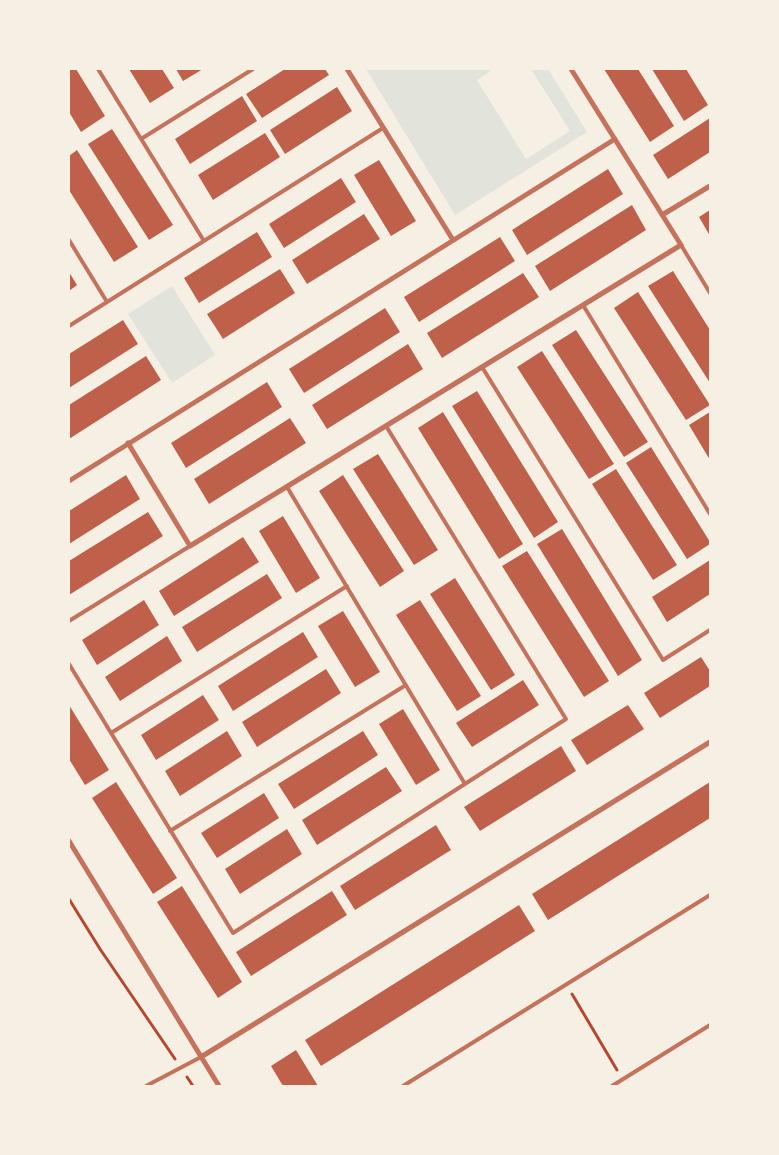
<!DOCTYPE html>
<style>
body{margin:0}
#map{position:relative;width:779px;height:1155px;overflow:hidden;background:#f6efe4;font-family:"IBM Plex Sans",sans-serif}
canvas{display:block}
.frame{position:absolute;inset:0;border:70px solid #f6efe4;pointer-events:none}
</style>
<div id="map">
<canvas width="779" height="1155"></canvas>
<div class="frame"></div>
</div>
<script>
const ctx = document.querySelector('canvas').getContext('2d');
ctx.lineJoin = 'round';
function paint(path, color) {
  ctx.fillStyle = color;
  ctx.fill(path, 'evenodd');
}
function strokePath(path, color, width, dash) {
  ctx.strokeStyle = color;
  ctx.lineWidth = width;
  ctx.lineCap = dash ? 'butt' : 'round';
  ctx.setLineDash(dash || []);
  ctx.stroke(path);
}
const green = new Path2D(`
 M366,69h128l-17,11 49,79 44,-28 -39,-62h17l39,63 -132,83z
 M172,286l43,69 -43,28 -44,-69z`);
const building = new Path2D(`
 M69,69h7l29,47 -24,16 -12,-20z
 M129,69h33l12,19 -24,15z
 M176,69h27l-20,12z
 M285,69h40l4,6 -67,43 -16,-24z
 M604,69h34l36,57 -24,16z
 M652,69h34l22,36 -24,16z
 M337,87l15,24 -67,43 -15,-24z
 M242,96l15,25 -67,43 -15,-25z
 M710,118v34l-42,27 -15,-24z
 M112,129l61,96 -24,15 -61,-96z
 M265,133l15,24 -67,43 -15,-25z
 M77,150l61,97 -24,15 -45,-72v-34z
 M379,160l37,61 -25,15 -37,-61z
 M608,169l15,25 -96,61 -15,-25z
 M341,178l15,24 -72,46 -15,-24z
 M632,205l14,25 -96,61 -15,-25z
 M710,210v26l-11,-19z
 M364,214l16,25 -73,45 -15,-24z
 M257,232l15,25 -73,46 -15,-25z
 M500,237l15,24 -96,61 -15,-25z
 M280,269l15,24 -72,46 -16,-25z
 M673,271l37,59v53l-62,-97z
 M69,272l8,13 -8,6z
 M523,273l16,24 -97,61 -15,-25z
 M638,292l72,113 -24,15 -72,-112z
 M385,308l15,24 -96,61 -15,-24z
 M123,320l15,24 -69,44v-34z
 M576,330l72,112 -24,15 -72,-112z
 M408,344l15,25 -96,60 -15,-24z
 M542,351l72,113 -25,15 -72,-112z
 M146,356l15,24 -92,59v-34z
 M267,382l15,25 -96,61 -15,-25z
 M477,391l81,131 -24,16 -82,-132z
 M443,412l80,132 -24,15 -81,-131z
 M710,412v48l-21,-35z
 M290,418l16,25 -97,61 -15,-25z
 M651,447l59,95v2l-23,15 -61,-96z
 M378,454l60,96 -24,15 -61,-96z
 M616,469l61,96 -24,15 -61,-96z
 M126,475l14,24 -71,45v-33z
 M343,475l61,96 -24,16 -61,-96z
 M148,512l15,24 -94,59v-34z
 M283,516l37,62 -24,15 -37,-62z
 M562,529l80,131 -24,16 -81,-132z
 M243,537l16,25 -85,54 -15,-25z
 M527,551l82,130 -25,16 -82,-131z
 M710,560v34l-43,28 -15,-25z
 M267,574l15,24 -85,54 -15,-25z
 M455,578l60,97 -24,15 -61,-96z
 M144,600l15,25 -62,40 -15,-25z
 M420,600l61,96 -24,15 -61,-96z
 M343,611l37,61 -25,15 -37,-61z
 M303,632l15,25 -85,54 -15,-25z
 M167,636l15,25 -62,40 -15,-24z
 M701,657l9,14v15l-50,32 -16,-25z
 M326,669l15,24 -84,54 -15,-25z
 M523,680l16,25 -67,42 -16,-24z
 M203,695l16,25 -63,40 -15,-25z
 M69,705l40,65 -24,15 -16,-26z
 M628,705l16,24 -57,36 -16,-25z
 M403,709l37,61 -24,15 -37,-61z
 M227,731l15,25 -62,40 -15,-25z
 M363,731l15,24 -84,54 -16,-25z
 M561,746l15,25 -96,60 -16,-24z
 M386,767l16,24 -85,54 -15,-25z
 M116,782l61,96 -24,16 -61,-96z
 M710,782v36l-162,102 -16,-26z
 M264,793l15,25 -62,40 -16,-25z
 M436,825l15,25 -96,60 -15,-24z
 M287,829l15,25 -62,40 -15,-25z
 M182,886l60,96 -24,16 -61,-96z
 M332,891l15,24 -96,61 -15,-24z
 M519,905l16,26 -214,135 -16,-26z
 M296,1050l22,36h-35l-12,-20z`);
const path = new Path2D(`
 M69,899l31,50 75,110
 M572,994l45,76
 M187,1077l6,9`);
const service = new Path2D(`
 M98,69l106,172
 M141,139l112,-70
 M69,240l38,62
 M681,245l29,48
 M583,305l127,209
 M69,326l314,-198
 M482,367l181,293 47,-30
 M287,487l178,297
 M69,621l121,-75
 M69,664l164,269 333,-214 -180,-293
 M111,733l236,-147
 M170,831l236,-146
 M146,1086l55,-29
 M403,1086l307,-191
 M612,1086l98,-61`);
const minor = new Path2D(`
 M347,69l106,171
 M662,215l48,-29
 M128,443l62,103 491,-301 -110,-176
 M69,481l546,-342
 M69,841l150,245
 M201,1057l509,-315`);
paint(green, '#e2e4dc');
paint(building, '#bf614a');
strokePath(path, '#b5482f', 3);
strokePath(service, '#c5725c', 4);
strokePath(minor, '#c5725c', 5);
</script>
